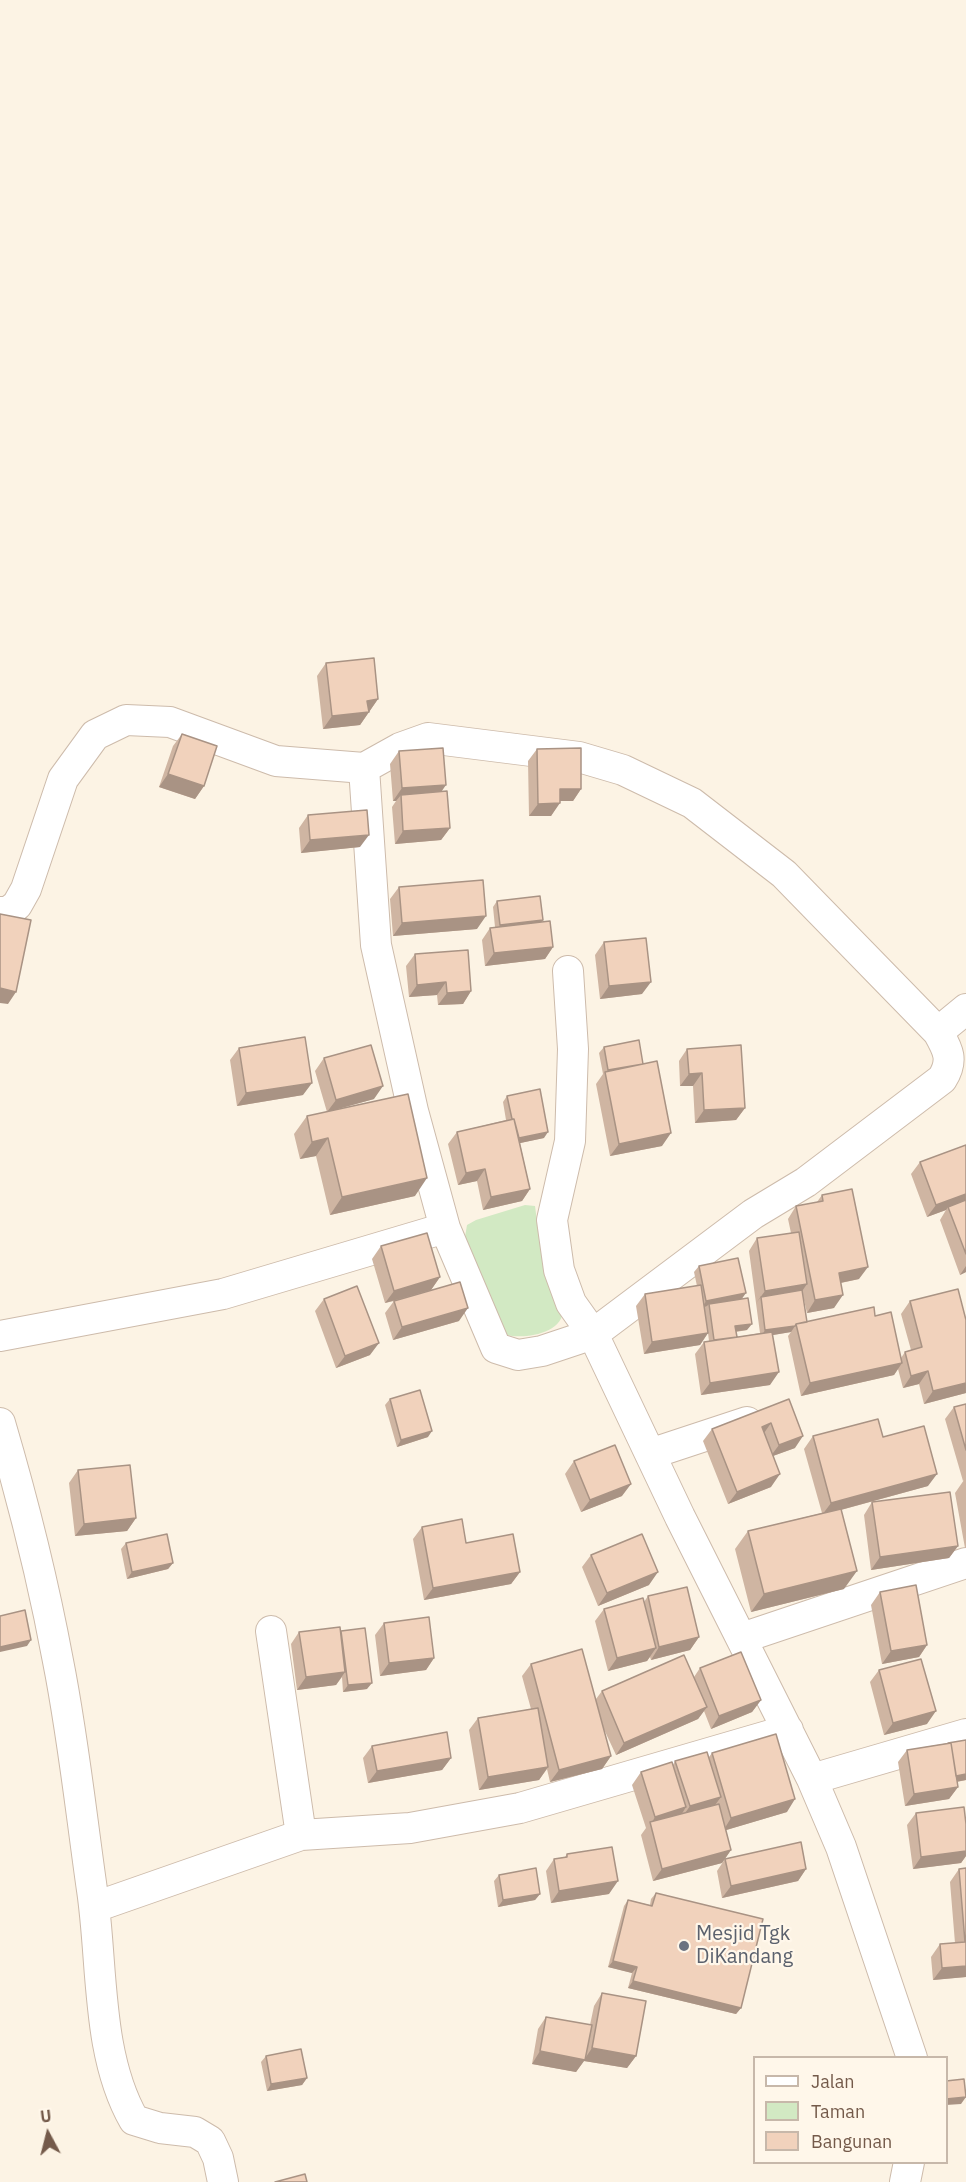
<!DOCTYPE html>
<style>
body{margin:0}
#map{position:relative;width:966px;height:2182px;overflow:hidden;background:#fcf3e4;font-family:"IBM Plex Sans",sans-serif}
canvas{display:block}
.legend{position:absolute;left:753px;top:2056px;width:195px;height:108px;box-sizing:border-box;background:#fff7ea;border:2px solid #c7b8aa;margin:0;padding:8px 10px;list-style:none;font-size:18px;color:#745a4a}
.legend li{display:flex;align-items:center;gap:12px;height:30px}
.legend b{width:30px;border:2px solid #c7b8aa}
.north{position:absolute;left:18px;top:2104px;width:60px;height:60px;-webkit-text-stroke:4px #fff7ea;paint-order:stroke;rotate:353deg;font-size:16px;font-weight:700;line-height:24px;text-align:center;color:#745a4a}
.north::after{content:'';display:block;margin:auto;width:21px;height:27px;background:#745a4a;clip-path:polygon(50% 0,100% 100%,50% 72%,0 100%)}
</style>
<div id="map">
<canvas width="966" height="2182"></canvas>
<ul class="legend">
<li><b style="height:8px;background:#fff"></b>Jalan</li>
<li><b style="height:16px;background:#d2e9c3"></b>Taman</li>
<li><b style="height:16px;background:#f1d2bc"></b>Bangunan</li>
</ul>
<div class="north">U</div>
</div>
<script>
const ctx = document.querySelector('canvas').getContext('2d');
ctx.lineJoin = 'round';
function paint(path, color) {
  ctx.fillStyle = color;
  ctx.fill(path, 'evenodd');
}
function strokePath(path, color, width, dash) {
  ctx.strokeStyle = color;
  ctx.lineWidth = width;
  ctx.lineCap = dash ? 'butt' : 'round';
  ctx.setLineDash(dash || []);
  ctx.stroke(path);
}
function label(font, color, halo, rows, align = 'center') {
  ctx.font = font + ' "IBM Plex Sans",sans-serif';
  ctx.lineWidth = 4.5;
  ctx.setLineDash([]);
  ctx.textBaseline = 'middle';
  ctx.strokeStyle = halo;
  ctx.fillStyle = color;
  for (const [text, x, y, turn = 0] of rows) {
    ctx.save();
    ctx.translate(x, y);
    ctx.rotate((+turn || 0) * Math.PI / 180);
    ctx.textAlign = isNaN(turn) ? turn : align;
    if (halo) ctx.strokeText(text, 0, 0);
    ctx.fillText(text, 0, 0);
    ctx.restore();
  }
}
const green = new Path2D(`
 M525,1205l10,1c2,14 3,28 7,42 5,18 21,44 21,61 1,26 -43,31 -60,25l-38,-97 2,-12 9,-5z`);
const street = new Path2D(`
 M364,768l12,177 37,166 32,117 51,120 22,7 24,-4 51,-17 87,183 132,262 29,68 71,211
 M0,912h8l9,-7 9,-16 37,-110 32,-44 31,-15 44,2 106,39 88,7 36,-20 28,-10 151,19 44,13 69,33 92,71 154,158 28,-23
 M568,971l5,78 -3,92 -18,79 7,50 12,33 22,31 160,-120 53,-32 136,-103c12,-19 6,-29 -4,-47
 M0,1336l223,-42 222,-66
 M0,1423c23,78 43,157 58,238 15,75 23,152 34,229 11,74 4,164 42,230l26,8 35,4 15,9 8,17 5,24
 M650,1454l97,-32
 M271,1631l30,204
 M742,1638l224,-75
 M812,1779l154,-45
 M95,1907l206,-72 109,-7 110,-20 268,-78
 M905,2182l4,-20`);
const wall = new Path2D(`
 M326,663l52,36 -18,26 -37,4 -6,-53z
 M182,734l22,52 -9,13 -36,-12 14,-41z
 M537,749l44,40 -8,12h-13l-9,15h-22l-1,-55z
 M399,751l43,41 8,36 -9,12 -46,4 -3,-37 4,-6h-3l-3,-37z
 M308,815l52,32 -59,6 -2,-25z
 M399,887l78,42 -84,7 -3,-37z
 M497,901l46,19 -1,2 11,25 -8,12 -60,7 -3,-26 8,-12 5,-1 -2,-20z
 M604,942l38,52 -42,5 -5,-44z
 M415,954l56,37 -8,13 -25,1 -1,-10 -28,2 -3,-31z
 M604,1047l39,17 19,82 -52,10 -14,-72 7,-10 -4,-21z
 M239,1048l64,47 -66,11 -7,-46z
 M687,1049l58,59 -9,12 -41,3 -2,-37h-13l-1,-25z
 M324,1058l50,41 -36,10 77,87 -85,19 -14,-59 -16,3 -6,-25 13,-18 20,-4 -12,-41z
 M507,1096l37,42 -24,5 10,46 -8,12 -39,9 -6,-29 -19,4 -10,-41 9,-12 49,-12 -3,-18z
 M966,1145v127l-6,3 -20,-55 6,-10 -19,7 -16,-43 9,-12z
 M822,1195l37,84 -18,4 -7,25 -27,5 -4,-17 4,26 68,-6 26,42 4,-6 6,-2 -10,-36 9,-13 56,92 -42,11 -5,-20 -16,4 -5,-19 -4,6 -93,21 -13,-60 3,-4 -18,3 -3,50 -69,10 -6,-41 9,-12 5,-1 -1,-8 -8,12 -56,9 -8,-48 9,-12 52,-8 -3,-14 5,-6 43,33 5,31 -11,2 1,5 23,-4 -11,-82 8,-13 34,-5 -3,-14 8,-13 21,-4z
 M381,1246l59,31 -9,13 28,31 -66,19 -8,-27 9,-12 -9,2 -13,-44z
 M324,1299l46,56 -34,13 -21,-57z
 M390,1399l38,38 -31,10 -12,-42z
 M789,1399l6,49 -22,8 -2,31 -43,17 -25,-63 9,-12z
 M966,1404v144h-1l-10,-55 9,-13 -1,1 -18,-62 9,-12z
 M813,1436l70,1 45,49 -87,24 3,79 -93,23 -16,-63 13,-18 74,-18 -18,-64z
 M574,1461l48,35 -41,16 -16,-38z
 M78,1470l58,48 -9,13 -52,5 -6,-53z
 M872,1502l86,44 -9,12 -78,12 -7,-55z
 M422,1527l44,16 54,29 -9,12 -87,16 -11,-61z
 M126,1543l47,20 -5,6 -41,10 -6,-30z
 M591,1555l58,30 -51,21 -16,-39z
 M880,1592l47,53 -8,12 -37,7 -11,-59z
 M648,1596l51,41 -9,13 -39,10 -1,-3 -3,4 -39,10 -13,-50 9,-12 40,-7z
 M384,1623l50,35 -8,12 -46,6 -5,-41z
 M341,1631l26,58 -24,3 -1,-15 -6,8 -39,5 -6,-46 8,-12 41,1z
 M531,1664l65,35 6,-8 92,-14 6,-9 61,32 -9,12 -41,17 -7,-18 -6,8 -82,36 -14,-30 9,31 -9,13 -52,13 -3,-13 -8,11 -60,10 -10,-60 9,-12 53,-9 -9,-33z
 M879,1670l48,54 -43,11 -14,-53z
 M966,1740v40l-9,2 1,5 -9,12 -44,7 -7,-44 9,-12z
 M372,1746l79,12 -9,12 -74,13 -5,-25z
 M712,1753l75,59 -61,18 5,20 -9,13 -69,18 -12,-46 5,-7 -14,-43 9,-13 32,-7 2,-4 34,-4z
 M916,1813l50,11v32l-5,7 -48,6 -6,-44z
 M567,1854l42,40 -58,9 -5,-32 8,-12 11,-2z
 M725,1859l81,10 -8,12 -76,17 -5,-27z
 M966,1868v109l-33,3 -2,-23 9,-13 15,-1 -5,-61 9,-13z
 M499,1875l41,19 -5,6 -37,7 -4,-26z
 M656,1893l85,115 -5,6 -108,-26 4,-15 -24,-6 16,-61 4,-6 22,5 1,-6z
 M602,1993l34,63 -9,12 -43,-7 -8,11 -44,-8 6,-35 8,-12 44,8 4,-19z
 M266,2056l41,22 -5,7 -35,6 -6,-29z`);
const shadedWall = new Path2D(`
 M378,699l-9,13 -11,1 9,-12z
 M369,712l-9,13 -37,4 9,-13z
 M168,774l36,12 -9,13 -36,-12z
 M446,785l-9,13 -36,-3 -5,6h-3l9,-13z
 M560,789h21l-8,12h-22z
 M560,803l-9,13h-22l9,-12z
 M450,828l-9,12 -46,4 8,-13z
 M369,835l-9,12 -59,6 9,-13z
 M486,916l-9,13 -84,7 9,-13z
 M543,920l-4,6 -43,6 4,-7z
 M553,947l-8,12 -60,7 9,-13z
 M446,982l-9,13 -28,2 8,-12z
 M651,982l-9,12 -42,5 9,-13z
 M0,988l16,4 -8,12 -8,-1z
 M471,991l-8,13 -25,1 9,-12z
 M702,1073l-9,13h-13l9,-12z
 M312,1083l-9,12 -66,11 9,-13z
 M383,1086l-9,13 -47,13 9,-12z
 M745,1108l-9,12 -41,3 9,-13z
 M548,1132l-4,6 -33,7 5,-6z
 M671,1133l-9,13 -52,10 9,-12z
 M328,1138l-12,18 -16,3 12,-17z
 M485,1169l-8,12 -19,4 8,-12z
 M427,1178l-12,18 -85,19 12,-18z
 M530,1189l-8,12 -39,9 8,-13z
 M966,1194v9l-18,4 -2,3 -19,7 9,-12z
 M966,1266v6l-6,3z
 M868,1267l-9,12 -29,6 9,-12z
 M440,1277l-9,13 -46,13 9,-12z
 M807,1284l-9,13h-37l-5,6 9,-12z
 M746,1293l-5,7 -32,4 -2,2 -5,2 4,-7z
 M843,1295l-9,13 -27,5 8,-13z
 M468,1308l-9,13 -66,19 9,-13z
 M752,1324l-5,6 -16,2 4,-6z
 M795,1326l-4,6 -30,5 4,-7z
 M708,1333l-8,12 -56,9 8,-12z
 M379,1343l-9,12 -34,13 9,-12z
 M902,1363l-8,12 -93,21 9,-13z
 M928,1371l-9,13 -16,4 8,-12z
 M779,1372l-9,13 -69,10 9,-12z
 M966,1383v10l-42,11 9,-13z
 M771,1423l-9,13v-9z
 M432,1431l-4,6 -31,10 4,-7z
 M803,1436l-8,12 -25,9 9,-12z
 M780,1474l-9,13 -43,17 9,-12z
 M937,1474l-9,12 -106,29 9,-12z
 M631,1484l-9,12 -41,16 9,-12z
 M136,1518l-9,13 -52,5 9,-12z
 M958,1546l-9,12 -78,12 9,-13z
 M173,1563l-5,6 -41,10 5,-7z
 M857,1571l-13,18 -93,23 13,-18z
 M520,1572l-9,12 -87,16 9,-12z
 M658,1572l-9,13 -51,21 9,-13z
 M699,1637l-9,13 -39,10 8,-13z
 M31,1640l-4,6 -27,6v-5z
 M927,1645l-8,12 -37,7 9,-13z
 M656,1648l-9,13 -39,10 9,-13z
 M434,1658l-8,12 -46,6 9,-13z
 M345,1672l-9,13 -39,5 9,-13z
 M372,1683l-5,6 -24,3 5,-7z
 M761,1700l-9,12 -41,17 8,-13z
 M707,1707l-9,12 -82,36 8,-12z
 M936,1711l-9,13 -43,11 9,-12z
 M611,1756l-9,13 -52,13 9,-12z
 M451,1758l-9,12 -74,13 9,-12z
 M548,1767l-9,13 -60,10 9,-13z
 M966,1774v6l-17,3 4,-6z
 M958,1787l-9,12 -44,7 9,-12z
 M721,1797l-9,12 -31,10 9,-13z
 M795,1799l-8,13 -64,19 8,-13z
 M686,1807l-8,13 -27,4 4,-7z
 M966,1846v10l-5,7 -48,6 8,-12z
 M731,1850l-9,13 -69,18 9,-12z
 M806,1869l-8,12 -76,17 9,-12z
 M618,1881l-9,13 -58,9 8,-12z
 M540,1894l-5,6 -37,7 5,-7z
 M613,1961l24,6 -5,6 -24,-6z
 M966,1966v11l-33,3 9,-12z
 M633,1981l108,27 -5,6 -108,-26z
 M592,2048l44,8 -9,12 -43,-7 -8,11 -44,-8 8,-13 44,9z
 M307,2078l-5,7 -35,6 4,-7z
 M966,2097l-5,7 -15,1v-6z`);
const building = new Path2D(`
 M374,658l4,41 -11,2 2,11 -37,4 -6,-53z
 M182,734l35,12 -13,40 -36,-12z
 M443,748l3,37 -44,3 -3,-37z
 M581,748v41h-21v14l-22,1 -1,-55z
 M447,791l3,37 -47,3 -2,-36z
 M367,810l2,25 -59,5 -2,-25z
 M483,880l3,36 -84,7 -3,-36z
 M540,896l3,24 -43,5 -3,-24z
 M0,914l31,6 -15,72 -16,-4z
 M550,921l3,26 -59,6 -4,-25z
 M646,938l5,44 -42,4 -5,-44z
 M468,950l3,41 -24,2 -1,-11 -29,3 -2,-31z
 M305,1037l7,46 -66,10 -7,-45z
 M639,1040l4,24 -35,6 -4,-23z
 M371,1045l12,41 -47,14 -12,-42z
 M741,1045l4,63 -41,2 -2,-37 -13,1 -2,-25z
 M657,1061l14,72 -52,11 -14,-72z
 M540,1089l8,43 -29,6 -5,-19h-2l-5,-23z
 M408,1094l19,84 -85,19 -14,-59 -16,4 -5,-26z
 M514,1119l16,70 -39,8 -6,-28 -19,4 -9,-41z
 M966,1145v49l-30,11 -16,-43z
 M852,1189l16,78 -29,6 4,22 -28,5 -19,-94 27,-5 -1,-6z
 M966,1200v54l-18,-47z
 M799,1232l8,52 -42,7 -8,-53z
 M427,1233l13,44 -46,14 -13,-45z
 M738,1258l8,35 -40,8 -7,-35z
 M460,1282l8,26 -66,19 -8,-26z
 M701,1285l7,48 -56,9 -7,-48z
 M357,1286l22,57 -34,13 -21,-57z
 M958,1289l8,31v63l-33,8 -5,-20 -17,5 -6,-24 17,-5 -12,-46z
 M802,1290l5,32 -11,2 -1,2 -30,4 -4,-33z
 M748,1298l4,26 -17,2 2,11 -23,3 -5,-36z
 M874,1307l1,9 16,-4 11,51 -92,20 -14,-59z
 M772,1332l7,40 -69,11 -6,-41z
 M420,1390l12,41 -31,9 -11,-41z
 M789,1399l14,37 -24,9 -8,-22 -9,4 18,47 -43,18 -25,-63z
 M966,1404v46l-12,-43z
 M878,1419l5,18 41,-11 13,48 -106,29 -18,-67z
 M615,1445l16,39 -41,16 -16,-39z
 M130,1465l6,53 -52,6 -6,-54z
 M950,1492l8,54 -78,11 -8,-55z
 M841,1509l16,62 -93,23 -16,-63z
 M462,1519l4,24 47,-9 7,38 -87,16 -11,-61z
 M167,1534l6,29 -41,9 -6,-29z
 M642,1534l16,38 -51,21 -16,-38z
 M916,1585l11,60 -36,6 -11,-59z
 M687,1587l12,50 -40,10 -11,-51z
 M643,1598l13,50 -39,10 -13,-49z
 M25,1610l6,30 -31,7v-31z
 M429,1617l5,41 -45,5 -5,-40z
 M340,1627l5,45 -39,5 -7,-45z
 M365,1628l7,55 -24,2 -7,-54z
 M582,1649l29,107 -52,14 -28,-106z
 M741,1652l20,48 -42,16 -19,-48z
 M684,1655l23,52 -83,36 -22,-52z
 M921,1659l15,52 -43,12 -14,-53z
 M538,1708l10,59 -60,10 -10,-59z
 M447,1732l4,26 -74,13 -5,-25z
 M776,1734l19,65 -64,19 -19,-65z
 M966,1740v34l-10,2 -5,-33h-3z
 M951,1743l7,44 -44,7 -7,-44z
 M707,1752l14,45 -31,9 -15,-45z
 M672,1762l14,45 -31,10 -14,-45z
 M719,1804l12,46 -69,19 -12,-47z
 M964,1807l2,17v27l-45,6 -5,-44z
 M801,1842l5,27 -75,17 -6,-27z
 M612,1847l6,34 -59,10 -5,-32 13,-2v-3z
 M536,1868l4,26 -37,6 -4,-25z
 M966,1868v98l-24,2 -2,-24 25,-2 -6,-73z
 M656,1893l107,26 -22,89 -108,-27 4,-14 -24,-6 15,-61 24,6z
 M602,1993l44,8 -10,55 -44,-8z
 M546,2017l46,8 -7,35 -45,-9z
 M301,2049l6,29 -36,6 -5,-28z
 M964,2079l2,18 -20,2v-18z
 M305,2174l2,8h-32z`);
const markers = [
 [684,1946,6,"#6b7280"]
];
const worshipNames = [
 ["Mesjid Tgk",696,1934],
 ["DiKandang",696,1957]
];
paint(green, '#d2e9c3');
strokePath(street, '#cdbbab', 32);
strokePath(street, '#fff', 30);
paint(wall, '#cfb5a2');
paint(shadedWall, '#a99384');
paint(building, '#f1d2bc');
strokePath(building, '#a99384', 1.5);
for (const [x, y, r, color] of markers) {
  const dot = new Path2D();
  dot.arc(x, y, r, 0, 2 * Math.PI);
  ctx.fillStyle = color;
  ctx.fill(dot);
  strokePath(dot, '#fff7ea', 2);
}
label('20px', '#5b616d', '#fff7ea', worshipNames, 'left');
</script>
